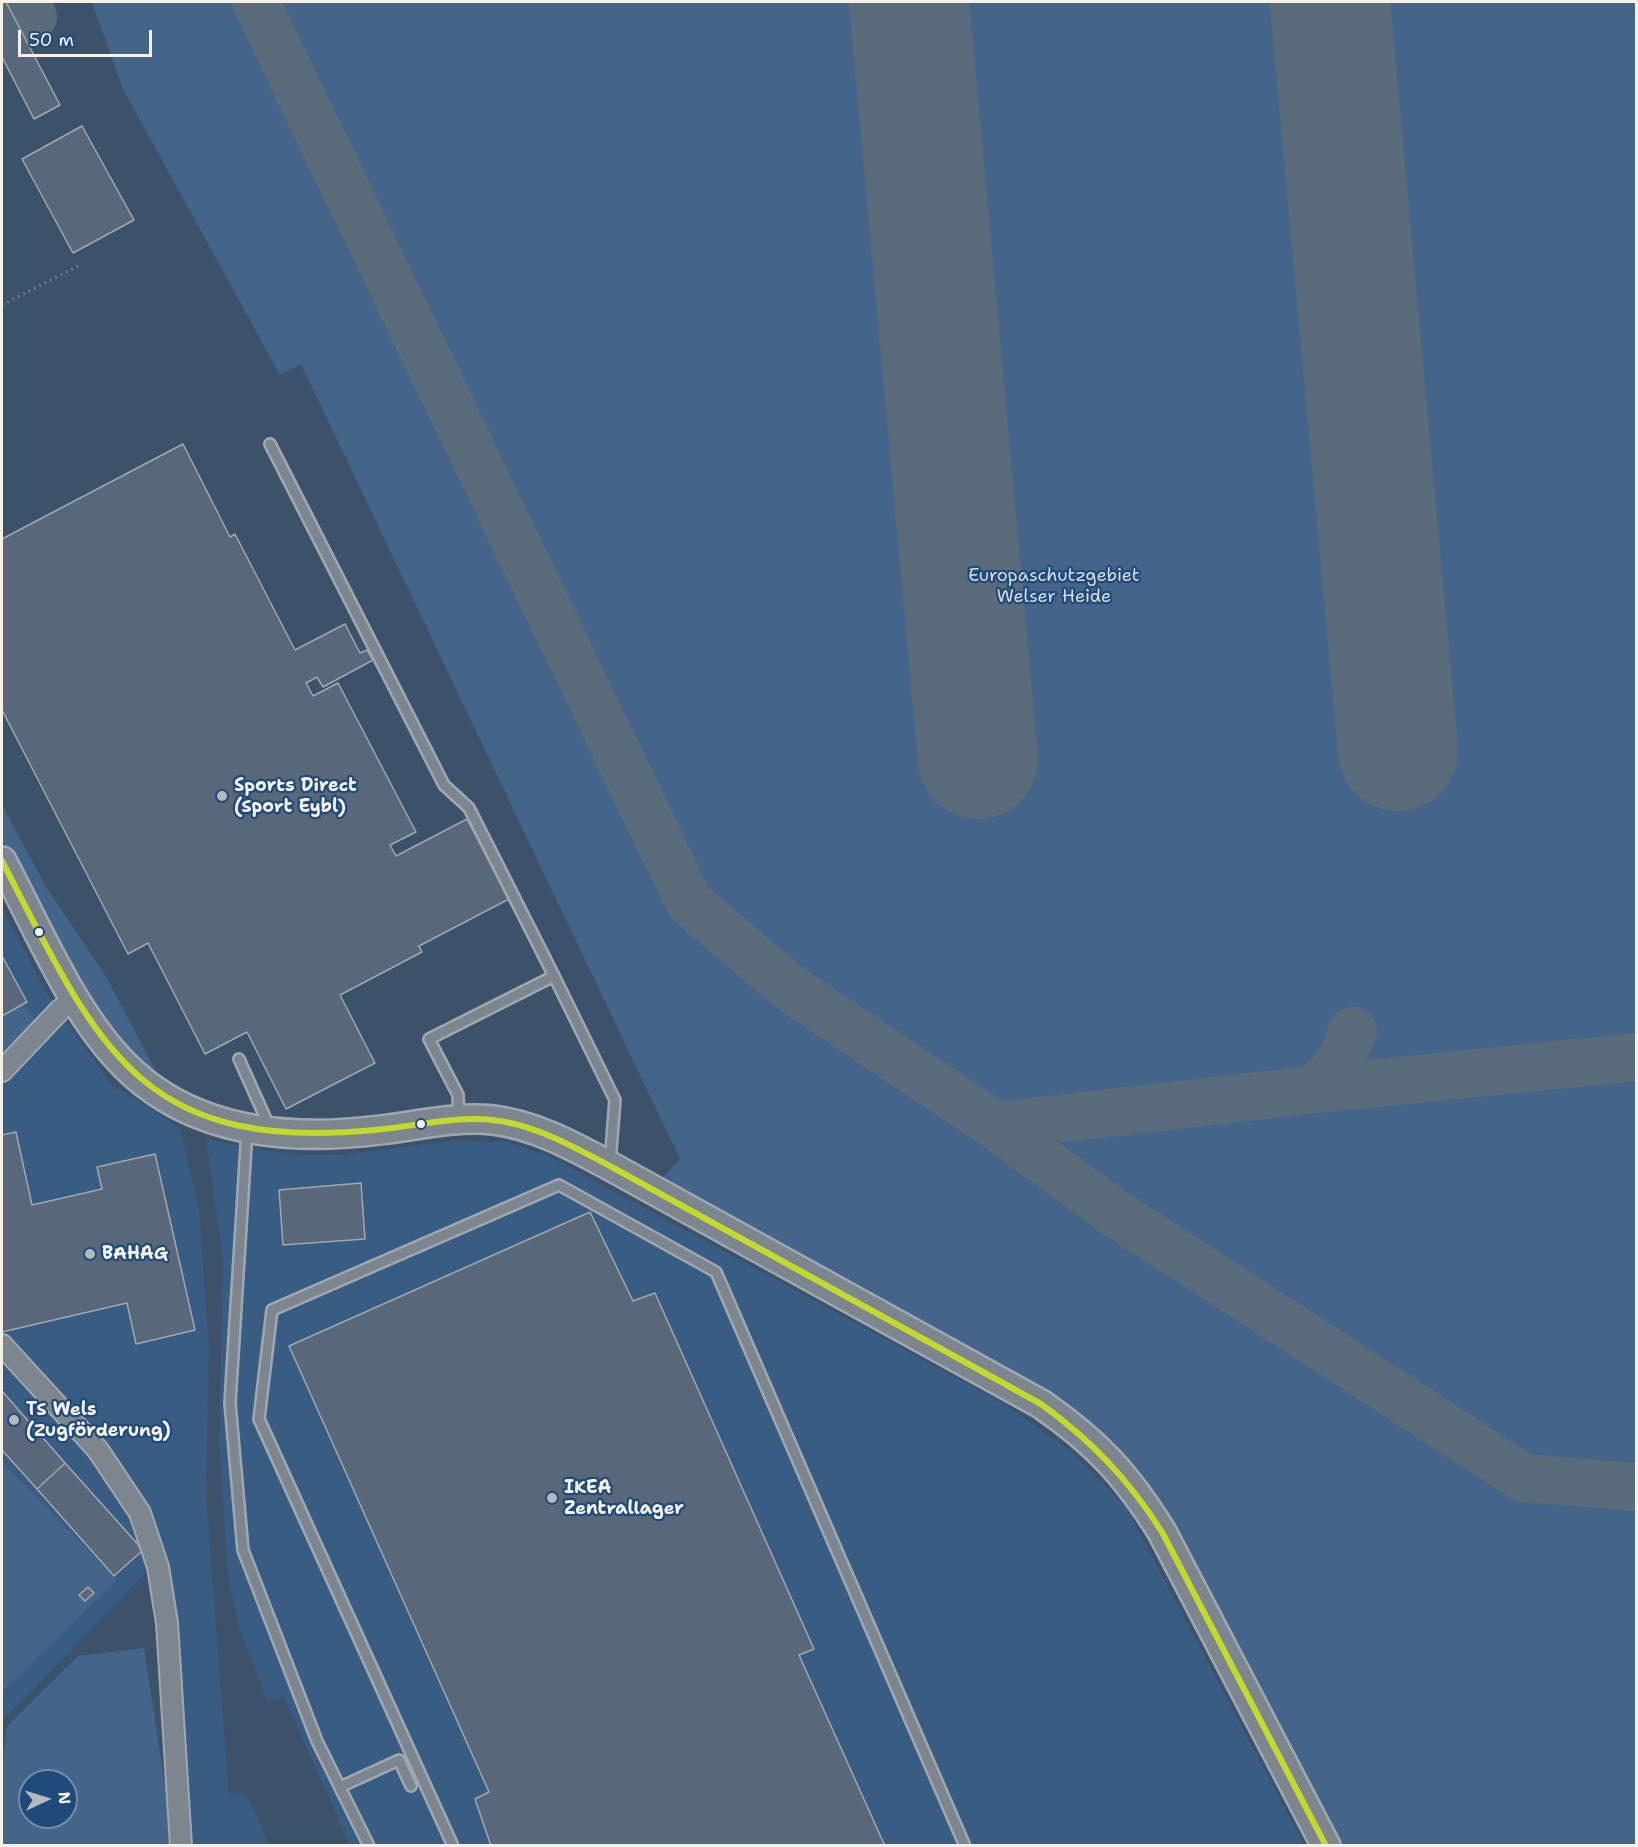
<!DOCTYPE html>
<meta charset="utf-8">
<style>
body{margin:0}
#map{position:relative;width:1638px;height:1847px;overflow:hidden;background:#3c526a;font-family:"Shantell Sans",sans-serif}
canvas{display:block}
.frame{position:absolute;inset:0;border:3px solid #f4f1e8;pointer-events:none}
.north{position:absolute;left:18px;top:1769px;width:60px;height:60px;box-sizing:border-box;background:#1f4a7a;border:2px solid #748da6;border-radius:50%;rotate:86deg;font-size:16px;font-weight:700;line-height:24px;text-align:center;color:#f4f1e8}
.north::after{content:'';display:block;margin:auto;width:21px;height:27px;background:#b4b9bc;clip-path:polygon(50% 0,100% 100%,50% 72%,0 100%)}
.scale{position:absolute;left:18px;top:30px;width:134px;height:27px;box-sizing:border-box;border:3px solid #f4f1e8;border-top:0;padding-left:8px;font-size:18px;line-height:21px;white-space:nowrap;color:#f4f1e8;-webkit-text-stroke:4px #1f4a7a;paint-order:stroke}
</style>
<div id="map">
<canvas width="1638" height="1847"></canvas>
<div class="frame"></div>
<div class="north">N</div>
<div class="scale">50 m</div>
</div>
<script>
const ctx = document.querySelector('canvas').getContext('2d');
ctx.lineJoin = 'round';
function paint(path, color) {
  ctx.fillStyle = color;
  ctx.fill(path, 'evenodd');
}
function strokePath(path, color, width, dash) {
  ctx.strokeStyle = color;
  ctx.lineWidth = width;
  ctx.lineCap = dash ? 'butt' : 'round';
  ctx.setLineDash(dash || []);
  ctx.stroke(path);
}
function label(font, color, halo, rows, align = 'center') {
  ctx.font = font + ' "Shantell Sans",sans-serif';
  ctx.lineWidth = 4.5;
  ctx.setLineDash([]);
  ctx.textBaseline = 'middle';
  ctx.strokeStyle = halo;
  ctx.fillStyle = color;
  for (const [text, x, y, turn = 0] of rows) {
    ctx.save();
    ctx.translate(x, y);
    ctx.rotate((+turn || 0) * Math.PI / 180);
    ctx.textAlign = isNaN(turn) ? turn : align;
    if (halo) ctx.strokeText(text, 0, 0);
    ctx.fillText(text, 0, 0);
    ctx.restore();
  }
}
const built = new Path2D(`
 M2,909l47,88 62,87 69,44 19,82 10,140 -3,144 23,300h17l23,51h-97l-17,-281 -153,157z
 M206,1139l80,15 53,1 113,-14 53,1 42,13 459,250 67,48 53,54 178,338h-954l-66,-148 -16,6 -29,-75 -11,-53 -9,-129 4,-185z`);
const green = new Path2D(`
 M92,2h1544v1843h-299l-138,-268 -57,-99 -64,-63 -421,-231 23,-25 -379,-795 -21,11 -157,-286z
 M2,805l44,82 58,86 56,106 -31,-27 -31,-35 -96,-177z
 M2,965l24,44 12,15 -36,35z
 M2,1461l115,119 -115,112z
 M144,1648l30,196 -172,2v-79l5,-41 71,-70zM30,1781h36v36h-36z`);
const taxiway = new Path2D(`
 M25,2l8,15
 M256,2l433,900 101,86 206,138 313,-36 327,-33
 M1309,1090c28,-15 32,-32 44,-59
 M996,1126l116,85 412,267 112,9`);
const runway = new Path2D(`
 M909,2l69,757
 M1330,2l68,749`);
const building = new Path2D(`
 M2,2h4l54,103 -26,14 -32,-62z
 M82,126l52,94 -61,33 -51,-94z
 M183,444l47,93 5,-3 60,116 50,-26 15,29 7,-3 6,10 -50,27 -6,-10 -11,6 7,13 25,-13 78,149 -26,13 6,11 71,-37 42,80 -90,47 3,6 -82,43 35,68 -89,46 -39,-77 -42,22 -57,-111 -20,11 -126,-244v-171z
 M2,956l25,46 -25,14z
 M16,1132l16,73 70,-16 -5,-22 58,-13 40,176 -59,14 -9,-41 -125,29v-197z
 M361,1183l4,56 -82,6 -4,-55z
 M590,1212l43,89 22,-8 159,356 -15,6 86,191h-394l-16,-47 14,-7 -200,-446z
 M2,1391l63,72 -28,26 -35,-39z
 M65,1463l78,87 -29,26 -77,-87z
 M88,1587l6,6 -9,8 -6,-6z`);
const path = new Path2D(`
 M2,305l76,-39`);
const lane = new Path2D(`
 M270,444l174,341 25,23 85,168
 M239,1059l31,69
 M459,1118l-1,-23 -29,-56 125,-63 61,124 -5,63
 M247,1130l-17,273 13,147 74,191 52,105
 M340,1787l59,-27 12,26
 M453,1846l-194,-427 13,-109 287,-125 157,87 249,574`);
const street = new Path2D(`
 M2,1071l58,-61 15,-12
 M2,1345l96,105 42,63 18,54 9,56 14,223`);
const secondary = new Path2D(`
 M2,861c33,62 67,143 114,195 67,76 169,86 264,74 36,-4 76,-14 113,-10 42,5 80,26 117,46l431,238c55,38 85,70 121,128l164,314`);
const bus1 = new Path2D(`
 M2,861c96,185 136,292 373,269 35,-3 69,-12 104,-11 47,1 90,25 131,47l431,238c50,36 88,76 121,128l164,314`);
const markers = [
 [222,796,6,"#b4b9bc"],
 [39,932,5,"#f4f1e8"],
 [421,1124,5,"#f4f1e8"],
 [90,1254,6,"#b4b9bc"],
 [14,1420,6,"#b4b9bc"],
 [552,1498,6,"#b4b9bc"]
];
const parkNames = [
 ["Europaschutzgebiet",1054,576],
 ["Welser Heide",1054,597]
];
const poiNames = [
 ["Sports Direct",234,786],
 ["(Sport Eybl)",234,807],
 ["BAHAG",102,1254],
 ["TS Wels",26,1410],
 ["(Zugförderung)",26,1431],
 ["IKEA",564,1488],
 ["Zentrallager",564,1509]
];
paint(built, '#385c82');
paint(green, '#446589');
strokePath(taxiway, '#5a6b7c', 48);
strokePath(runway, '#5a6b7c', 120);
paint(building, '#586779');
strokePath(building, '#9fa8b2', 1.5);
strokePath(lane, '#9fa8b2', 14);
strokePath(street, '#9fa8b2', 24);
strokePath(secondary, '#9fa8b2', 32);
strokePath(path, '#79848f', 3, [1.5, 4.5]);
strokePath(lane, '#7d868e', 9);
strokePath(street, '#7d868e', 20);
strokePath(secondary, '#7d868e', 27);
strokePath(bus1, '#c2da2e', 6);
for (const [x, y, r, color] of markers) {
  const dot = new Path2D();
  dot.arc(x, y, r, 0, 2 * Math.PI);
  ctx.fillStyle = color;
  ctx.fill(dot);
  strokePath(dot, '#1f4a7a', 2);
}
label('18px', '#dadcda', '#1f4a7a', parkNames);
label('bold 18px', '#f4f1e8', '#1f4a7a', poiNames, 'left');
</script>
